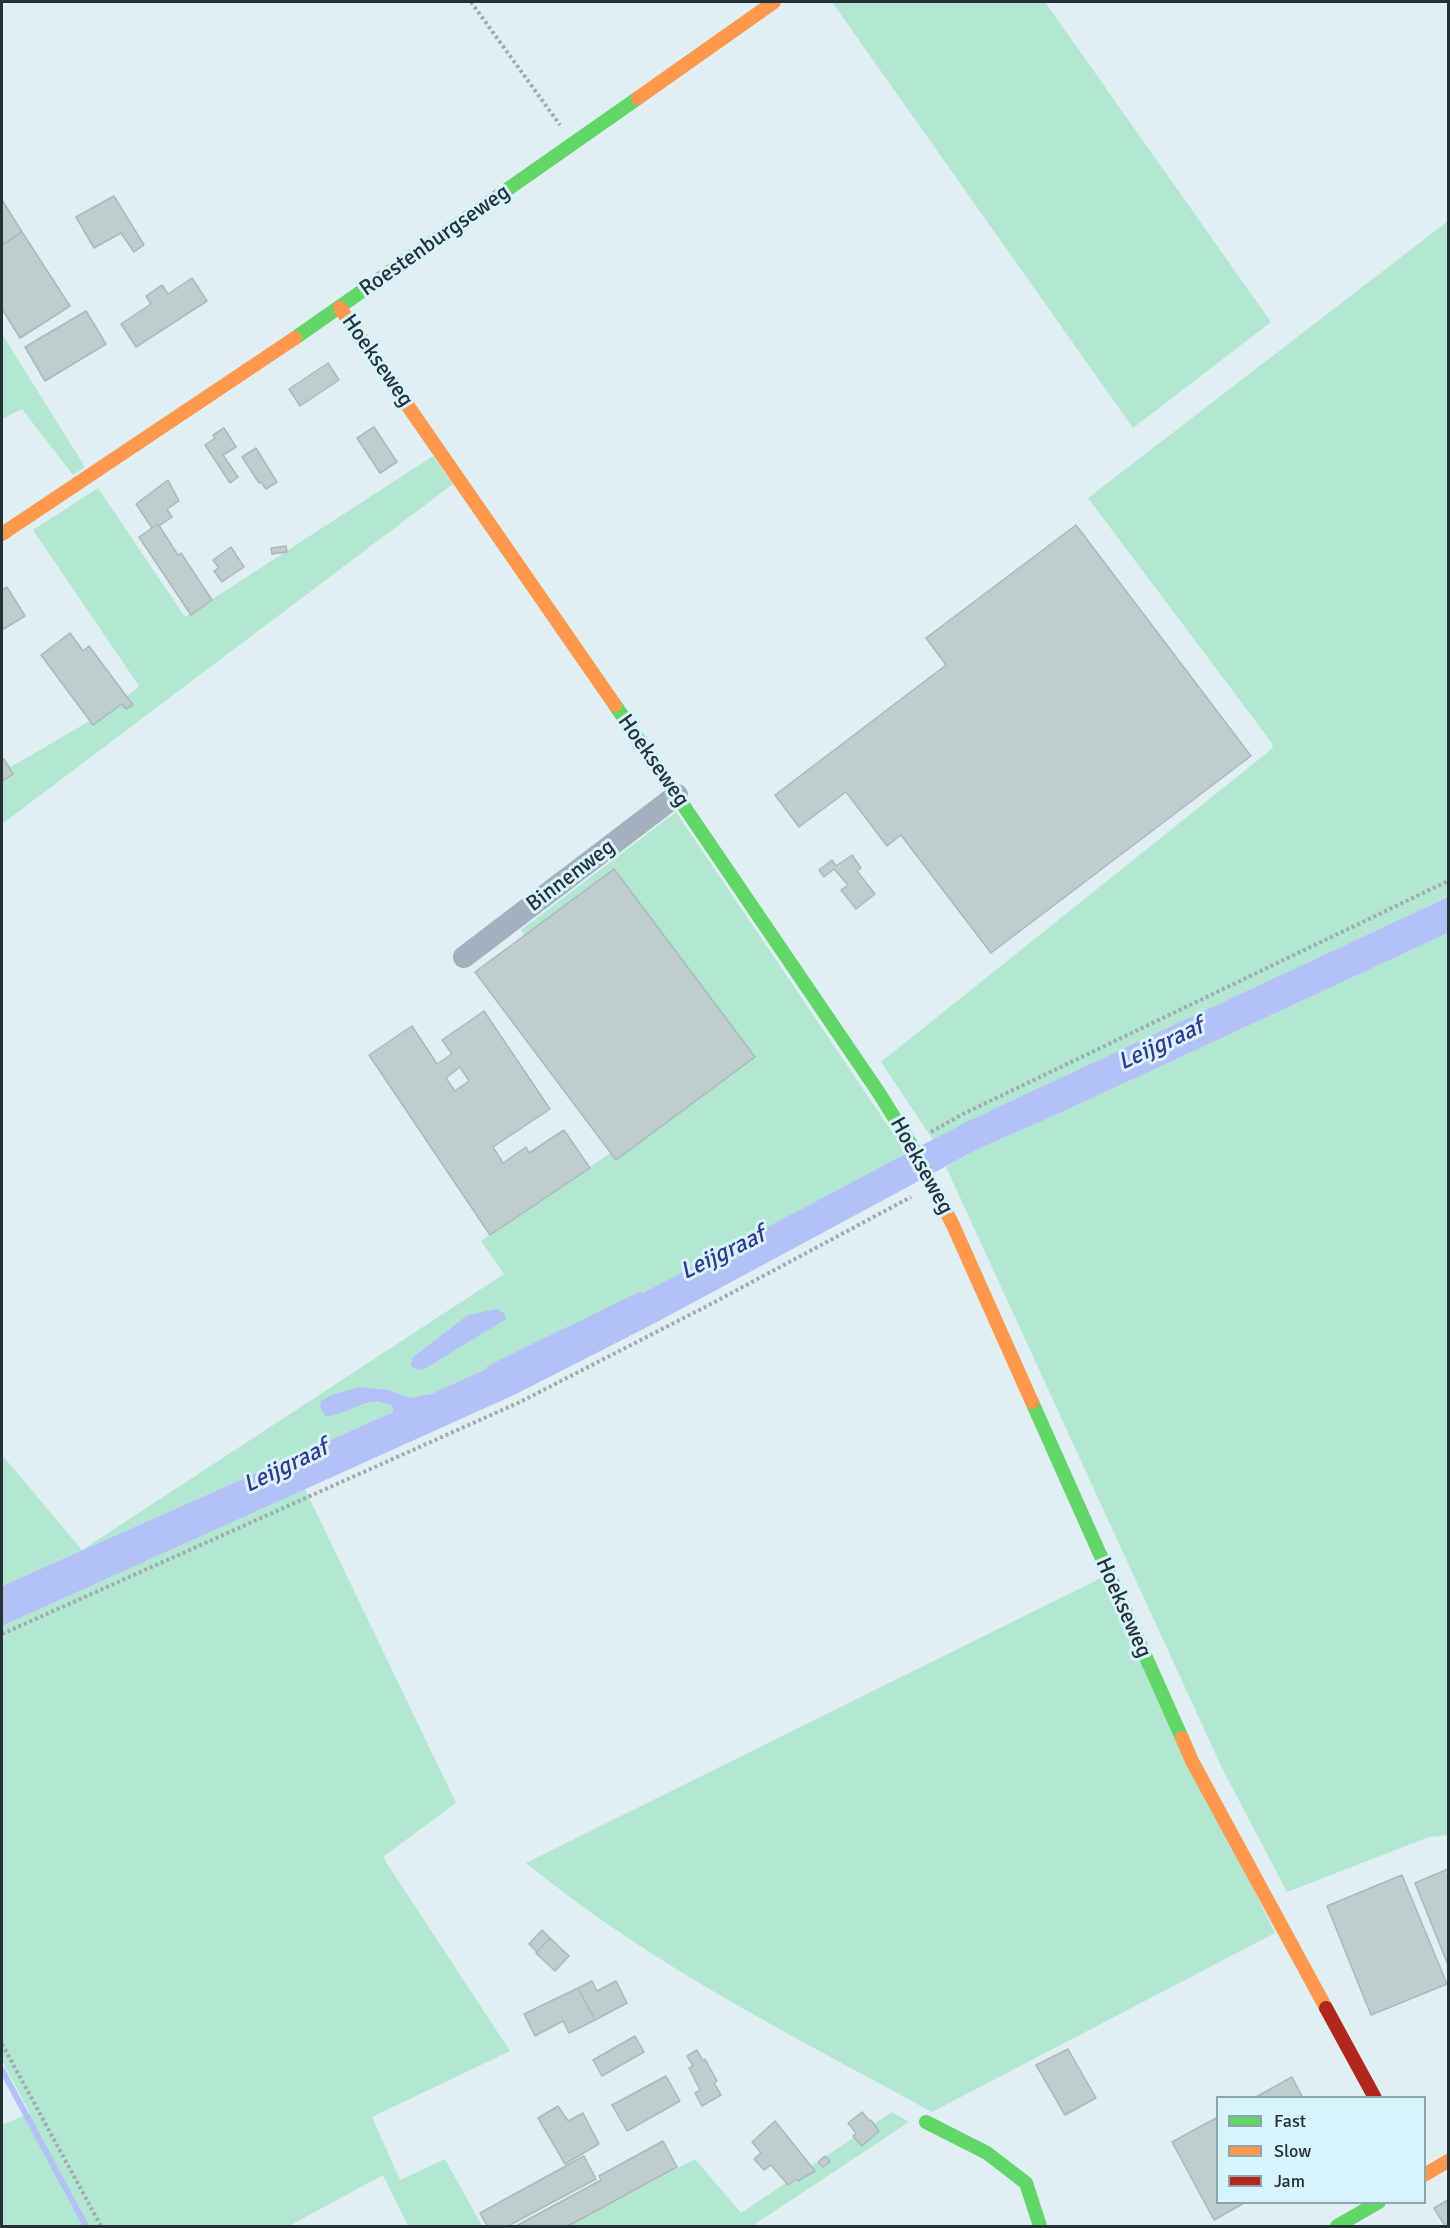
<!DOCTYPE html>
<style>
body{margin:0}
#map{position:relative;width:1450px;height:2228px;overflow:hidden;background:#dfeff4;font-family:Signika,sans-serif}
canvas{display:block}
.frame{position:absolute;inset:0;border:3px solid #243135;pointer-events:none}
.legend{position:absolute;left:1216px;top:2096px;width:210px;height:108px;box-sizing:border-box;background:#d7f3fc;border:2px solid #8fa5ac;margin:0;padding:8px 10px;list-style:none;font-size:18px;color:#243135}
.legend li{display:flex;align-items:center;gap:12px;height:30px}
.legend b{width:30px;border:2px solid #8fa5ac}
</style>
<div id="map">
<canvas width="1450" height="2228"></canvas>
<div class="frame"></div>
<ul class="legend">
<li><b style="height:8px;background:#63d668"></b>Fast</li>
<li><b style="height:8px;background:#ff974d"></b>Slow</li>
<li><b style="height:8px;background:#b3261e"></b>Jam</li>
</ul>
</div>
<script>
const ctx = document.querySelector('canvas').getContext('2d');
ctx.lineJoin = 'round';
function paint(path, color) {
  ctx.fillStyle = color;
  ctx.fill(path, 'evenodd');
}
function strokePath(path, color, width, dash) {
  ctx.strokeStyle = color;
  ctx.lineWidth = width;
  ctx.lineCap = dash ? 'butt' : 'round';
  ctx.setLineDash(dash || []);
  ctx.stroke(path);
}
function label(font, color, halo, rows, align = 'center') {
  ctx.font = font + ' Signika,sans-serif';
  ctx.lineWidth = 6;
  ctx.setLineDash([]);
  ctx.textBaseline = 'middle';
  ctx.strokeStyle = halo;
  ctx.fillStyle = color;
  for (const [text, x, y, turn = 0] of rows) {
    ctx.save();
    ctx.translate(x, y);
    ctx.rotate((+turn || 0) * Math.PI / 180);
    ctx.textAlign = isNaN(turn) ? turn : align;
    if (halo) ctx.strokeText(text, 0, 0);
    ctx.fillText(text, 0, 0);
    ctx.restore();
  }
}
const green = new Path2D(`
 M832,2h213l226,320 -138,106z
 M1448,221v676l-480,224 -35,19 -52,-78 392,-314 -1,-5 -184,-245z
 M2,334l83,133 -12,8 -51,-66 -20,10z
 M433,456l20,28 -451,340v-52l117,-68 20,-18 -106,-156 65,-42 87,129z
 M676,812l231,342 -334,176 -142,64 -21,4 -21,-8 -28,-3 -28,29c18,-9 40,-19 59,-10l1,6 -391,174v-131l80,95 422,-276 -23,-33 177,-120 -137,-191z
 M1448,933v902l-19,2 -142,55 -65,-124 -276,-601 34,-19 69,-30z
 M305,1489l151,314 -72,53 2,6 124,189 -138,66 28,63 45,-21 37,67h-74l-25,-51 -94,51h-287v-101l28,-12 -28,-52v-435z
 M1101,1578l174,355 -343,179c-139,-76 -283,-148 -406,-249z
 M892,2112l17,10 -157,104h-184l127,-67 46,54z`);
const water = new Path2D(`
 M1448,897v36l-399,185 -69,30 -323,174 -141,72 -514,232v-40l391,-174 -1,-6c-27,-13 -43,10 -67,10l-5,-10 1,-5 10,-6 30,-8 28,3 21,8 21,-4 142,-64 395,-209z
 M497,1309l8,5 1,5 -80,49 -8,2 -7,-4 1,-8 56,-43z`);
const stream = new Path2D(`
 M490,1368l150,-73
 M2,2070l84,156`);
const building = new Path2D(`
 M114,196l30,49 -10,7 -13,-19 -27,15 -18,-31z
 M2,200l20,32 -20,13z
 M22,232l48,74 -50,32 -18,-29v-64z
 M192,278l15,23 -71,46 -15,-23 30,-20 -5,-8 16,-11 6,9z
 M86,311l20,33 -61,37 -20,-34z
 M328,363l11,17 -39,26 -11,-17z
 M374,427l23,35 -17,11 -23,-35z
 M224,428l12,19 -13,8 15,22 -8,6 -25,-38 10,-7 -2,-3z
 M256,448l21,34 -11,7 -5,-7 -2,1 -17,-26z
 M168,480l11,21 -12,8 5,8 -13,9 -1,-2 -6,4 -16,-24z
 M158,524l20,31 3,-2 31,47 -21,15 -52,-78z
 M1076,525l175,231 -260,197 -90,-118 -14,11 -41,-54 -47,35 -24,-32 171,-130 -20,-27z
 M286,546l1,6 -15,2 -1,-6z
 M231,547l13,20 -22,15 -8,-11 5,-3 -6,-8z
 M7,587l18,29 -23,14v-40z
 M70,633l13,18 6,-5 44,59 -7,4 -4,-5 -29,21 -52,-70z
 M4,759l9,15 -11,7v-21z
 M852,855l9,13 -4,3 18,23 -19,15 -15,-19 7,-5 -14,-16 -10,8 -5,-7 13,-10 4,6z
 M614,869l141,188 -139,103 -141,-188z
 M484,1011l66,98 -57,38 10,16 23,-16 3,6 35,-23 26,38 -100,67 -121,-180 43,-29 25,38 15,-10 -10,-14zM460,1067l9,14 -14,10 -9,-13z
 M1448,1869v96l-33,-82z
 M1402,1875l45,109 -76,31 -44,-109z
 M542,1930l8,8 -13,14 -8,-8z
 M550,1938l19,18 -14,15 -19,-18z
 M592,1981l5,10 19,-10 11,22 -32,17 -17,-32z
 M578,1988l17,32 -26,13 -6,-12 -28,15 -11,-22z
 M635,2036l9,16 -42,24 -9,-16z
 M1068,2049l28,49 -31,17 -29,-50z
 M697,2050l6,11 2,-2 12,22 -3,2 7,12 -19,11 -7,-13 5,-3 -11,-22 4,-2 -6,-10z
 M666,2076l14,25 -53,30 -15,-26z
 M1292,2077l11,21h-49z
 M558,2106l10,15 15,-8 16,31 -34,20 -27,-46z
 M862,2112l8,9 1,-1 8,11 -17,15 -9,-10 3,-3 -8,-10z
 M1218,2117v85h28l-32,18 -42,-78z
 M775,2121l40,50 -17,10 -2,-2 -8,6 -17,-20 -7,5 -10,-11 7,-6 -9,-11z
 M663,2141l14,26 -109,59h-52l85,-46 -2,-4z
 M584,2156l12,23 -88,47h-21l-7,-13z
 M825,2156l5,6 -7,5 -5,-5z
 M1448,2200v26h-3l-11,-18z`);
const path = new Path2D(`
 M471,2l89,123
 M931,1132l32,-18 485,-233
 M2,1634l518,-232 187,-96 204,-109
 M2,2044l99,182`);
const street = new Path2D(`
 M464,957l213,-162`);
const fast = new Path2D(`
 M295,338l343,-240
 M615,705l264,388 31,50 28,54
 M1032,1402l150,336
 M926,2122l61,31 39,30 14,43
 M1337,2226l42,-24`);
const slow = new Path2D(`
 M638,98l136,-96
 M340,308l275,397
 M2,534l293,-196
 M938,1197l14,26 80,179
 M1182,1738l10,23 134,247
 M1424,2175l24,-14`);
const jam = new Path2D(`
 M1326,2008l49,90`);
const streetNames = [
 ["Roestenburgseweg",435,241,-35],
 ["Hoekseweg",377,361,55],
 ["Hoekseweg",653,761,55],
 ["Binnenweg",571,876,-37],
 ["Hoekseweg",921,1166,61],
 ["Hoekseweg",1123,1608,66]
];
const waterNames = [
 ["Leijgraaf",1161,1045,-25],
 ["Leijgraaf",723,1254,-26],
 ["Leijgraaf",286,1467,-26]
];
paint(green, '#b3e7d2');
paint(water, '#b2c1f6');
strokePath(stream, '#b2c1f6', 6);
paint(building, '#bfcdcf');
strokePath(building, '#aab9ba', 1.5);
strokePath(path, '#9eacb4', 4, [3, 3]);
strokePath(street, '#a2b1bd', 22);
strokePath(fast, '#63d668', 14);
strokePath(slow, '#ff974d', 14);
strokePath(jam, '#b3261e', 14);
label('22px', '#243135', '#d7f3fc', streetNames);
label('italic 24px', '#32398d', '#d7f3fc', waterNames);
</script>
